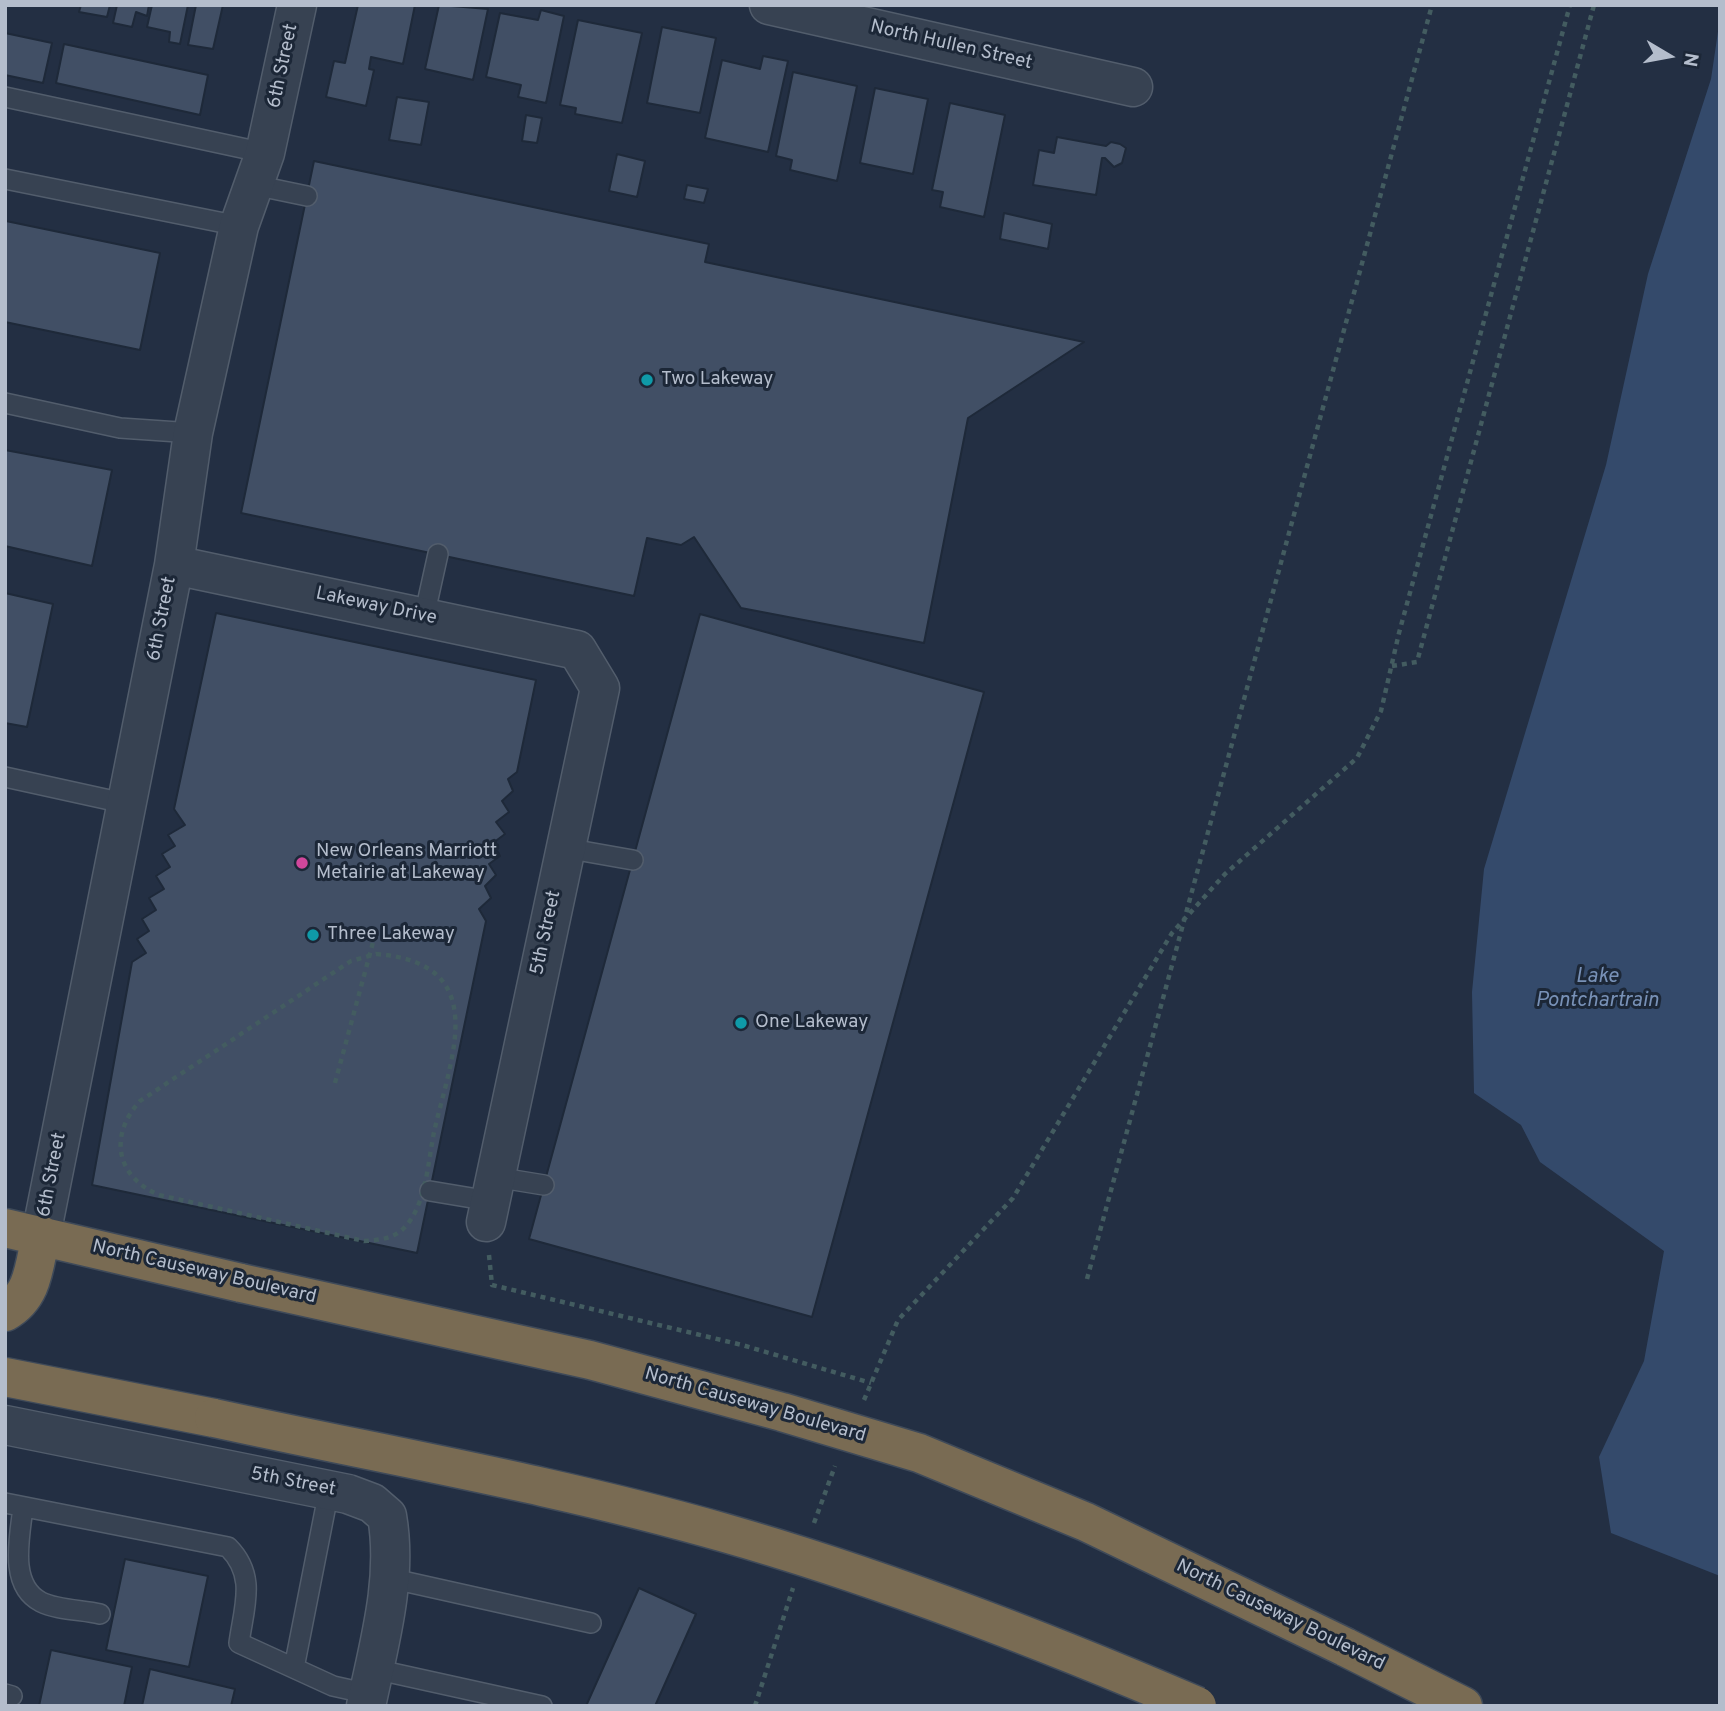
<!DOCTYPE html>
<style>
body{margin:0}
#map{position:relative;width:1725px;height:1711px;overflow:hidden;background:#232f43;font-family:Overpass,sans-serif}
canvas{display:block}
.frame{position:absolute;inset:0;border:7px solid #b4bdcc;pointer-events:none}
.north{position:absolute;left:1634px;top:21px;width:70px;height:70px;-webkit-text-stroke:5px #1c2737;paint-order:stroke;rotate:100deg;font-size:19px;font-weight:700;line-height:28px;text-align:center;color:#b4bdcc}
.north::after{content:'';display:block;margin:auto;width:24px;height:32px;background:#b4bdcc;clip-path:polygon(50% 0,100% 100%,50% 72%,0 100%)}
</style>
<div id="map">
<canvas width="1725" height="1711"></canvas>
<div class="frame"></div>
<div class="north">N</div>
</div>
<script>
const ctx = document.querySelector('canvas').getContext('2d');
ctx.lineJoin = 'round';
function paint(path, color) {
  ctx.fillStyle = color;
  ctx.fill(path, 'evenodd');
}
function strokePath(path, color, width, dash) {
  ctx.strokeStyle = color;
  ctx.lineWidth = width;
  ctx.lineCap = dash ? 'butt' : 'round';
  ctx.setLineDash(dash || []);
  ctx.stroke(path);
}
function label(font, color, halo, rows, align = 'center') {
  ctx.font = font + ' Overpass,sans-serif';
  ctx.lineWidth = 6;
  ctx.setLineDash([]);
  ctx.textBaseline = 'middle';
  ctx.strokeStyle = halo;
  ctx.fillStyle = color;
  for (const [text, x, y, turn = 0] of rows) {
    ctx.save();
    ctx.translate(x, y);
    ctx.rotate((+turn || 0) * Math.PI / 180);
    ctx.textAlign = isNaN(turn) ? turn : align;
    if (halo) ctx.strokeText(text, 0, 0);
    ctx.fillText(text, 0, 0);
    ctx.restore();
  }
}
const water = new Path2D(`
 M1720,18v1558l-109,-43 -12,-76 45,-96 20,-110 -124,-89 -19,-37 -47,-32 -2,-101 12,-123 122,-404 42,-191 63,-195z`);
const building = new Path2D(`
 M81,5h29l-3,12 -28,-5z
 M117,5h32l-2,11 -11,-4 -4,15 -19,-4z
 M152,5h36l-8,39 -11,-2 1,-10 -23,-5z
 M196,5h27l-10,44 -25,-4z
 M358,5h57l-12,59 -32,-7 -2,12 5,1 -8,36 -40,-9 8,-36 11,2z
 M439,5l49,4 -15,71 -48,-11z
 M541,10l23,6 -18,87 -28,-6 3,-12 -35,-8 14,-64 38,7z
 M578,20l64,13 -20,90 -47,-9 1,-6 -16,-3z
 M662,27l54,11 -16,75 -53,-10z
 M5,33l47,10 -9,40 -38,-8z
 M64,44l144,31 -8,40 -144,-32z
 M763,56l25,5 -20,91 -63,-14 17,-78 38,9z
 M793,72l64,14 -20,95 -47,-11 2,-10 -16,-4z
 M875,88l53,11 -15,75 -53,-11z
 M397,97l32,5 -8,43 -32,-5z
 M950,103l55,12 -21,102 -44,-10 3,-15 -11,-2z
 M526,115l16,3 -5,25 -15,-2z
 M1057,137l49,9 5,-4 9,2 6,4 -4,15 -8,4 -9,-9h-3l-6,37 -63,-10 6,-35 15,3z
 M617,154l28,7 -8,36 -28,-6z
 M314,161l395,83 -4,18 379,80 -116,76 -44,225 -183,-35 -47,-71 -13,8 -34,-7 -13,58 -393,-83z
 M687,185l21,4 -4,14 -20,-4z
 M1004,213l48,11 -4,25 -48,-10z
 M6,221l154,32 -20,97 -135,-28z
 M5,450l107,20 -20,96 -87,-20z
 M5,593l48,11 -26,123 -22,-4z
 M216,613l320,67 -19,92 -9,7 5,12 -11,10 7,11 -13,10 9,12 -12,9 7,13 -11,8 7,11 -11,11 6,12 -12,11 7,12 -69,332 -325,-68 40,-223 14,-9 -9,-14 12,-8 -7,-12 14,-9 -7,-12 15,-9 -8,-13 14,-9 -8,-13 13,-8 -7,-11 17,-10 -11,-16z
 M700,614l284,78 -172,625 -283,-78z
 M125,1559l83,17 -19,91 -83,-17z
 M639,1588l57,26 -41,92h-69z
 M51,1650l81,17 -8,39h-85z
 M150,1669l85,20 -4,17h-89z`);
const path = new Path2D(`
 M1392,666l25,-4 177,-657
 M376,954c117,9 75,103 58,178 -6,30 -8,74 -30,96 -11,11 -25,12 -40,13l-205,-46c-44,-19 -50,-60 -19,-94l211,-140z
 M335,1083l40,-148
 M489,1255l3,30 250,60 129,38
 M1087,1279l345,-1274
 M864,1400l34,-80 115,-122 159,-265 53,-59 132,-116 24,-47 18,-78 171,-628
 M814,1523l21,-57
 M755,1706l38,-118`);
const lane = new Path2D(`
 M5,97l260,56
 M5,179l234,47
 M254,185l53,11
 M5,403l115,25 73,5
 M424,617l14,-63
 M5,777l123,27
 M565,848l68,12
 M495,1177l49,8
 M430,1191l60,10
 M5,1503l223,44c29,29 16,59 11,96l94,43 36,8
 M23,1507c-3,29 -15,78 18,95 16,8 42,8 59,12
 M389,1578l202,45
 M294,1668l35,-178
 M374,1669l168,37
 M5,1694l7,2`);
const street = new Path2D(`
 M769,5l364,82
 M174,565l403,85 23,38 -114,534
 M41,1235l133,-670 19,-132 46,-207 26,-73 32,-148
 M5,1425l343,69 24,9 15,13c11,63 -8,128 -21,190`);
const highway = new Path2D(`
 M5,1228l236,55
 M5,1312c29,-16 29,-47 36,-77
 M5,1377l209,41
 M1345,1647l118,59`);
const highwayBridge = new Path2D(`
 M241,1283l349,77 192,52 137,41 167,69 259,125
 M214,1418c170,37 344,67 511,115 161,46 318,107 472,173`);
const markers = [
 [647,380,7,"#0f9aa8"],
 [302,863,7,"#d1479c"],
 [313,935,7,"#0f9aa8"],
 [741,1023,7,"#0f9aa8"]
];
const streetNames = [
 ["North Hullen Street",951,46,13],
 ["6th Street",284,66,-78],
 ["Lakeway Drive",376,607,12],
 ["6th Street",163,619,-79],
 ["5th Street",547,933,-78],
 ["6th Street",53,1175,-79],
 ["North Causeway Boulevard",204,1273,13],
 ["North Causeway Boulevard",755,1406,16],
 ["5th Street",293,1483,11],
 ["North Causeway Boulevard",1280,1616,26]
];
const poiNames = [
 ["Two Lakeway",661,380],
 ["New Orleans Marriott",316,852],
 ["Metairie at Lakeway",316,874],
 ["Three Lakeway",327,935],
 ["One Lakeway",755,1023]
];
const waterNames = [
 ["Lake",1597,978],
 ["Pontchartrain",1597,1002]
];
paint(water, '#344a6b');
paint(building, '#414f65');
strokePath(building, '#1e2939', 2);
strokePath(lane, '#525d6c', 22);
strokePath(street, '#525d6c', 41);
strokePath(highway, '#3f4a59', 41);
strokePath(path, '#435c60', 4.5, [5, 5]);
strokePath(lane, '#374252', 19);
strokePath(street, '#374252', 38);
strokePath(highway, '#796b53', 38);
strokePath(highwayBridge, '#3f4a59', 41, []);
strokePath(highwayBridge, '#796b53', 38);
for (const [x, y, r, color] of markers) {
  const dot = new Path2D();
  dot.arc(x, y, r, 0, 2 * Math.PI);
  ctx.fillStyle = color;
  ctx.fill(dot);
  strokePath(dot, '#1c2737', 2.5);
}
label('19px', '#b4bdcc', '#1c2737', streetNames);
label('19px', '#b4bdcc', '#1c2737', poiNames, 'left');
label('italic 21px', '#7891b7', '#1c2737', waterNames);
</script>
